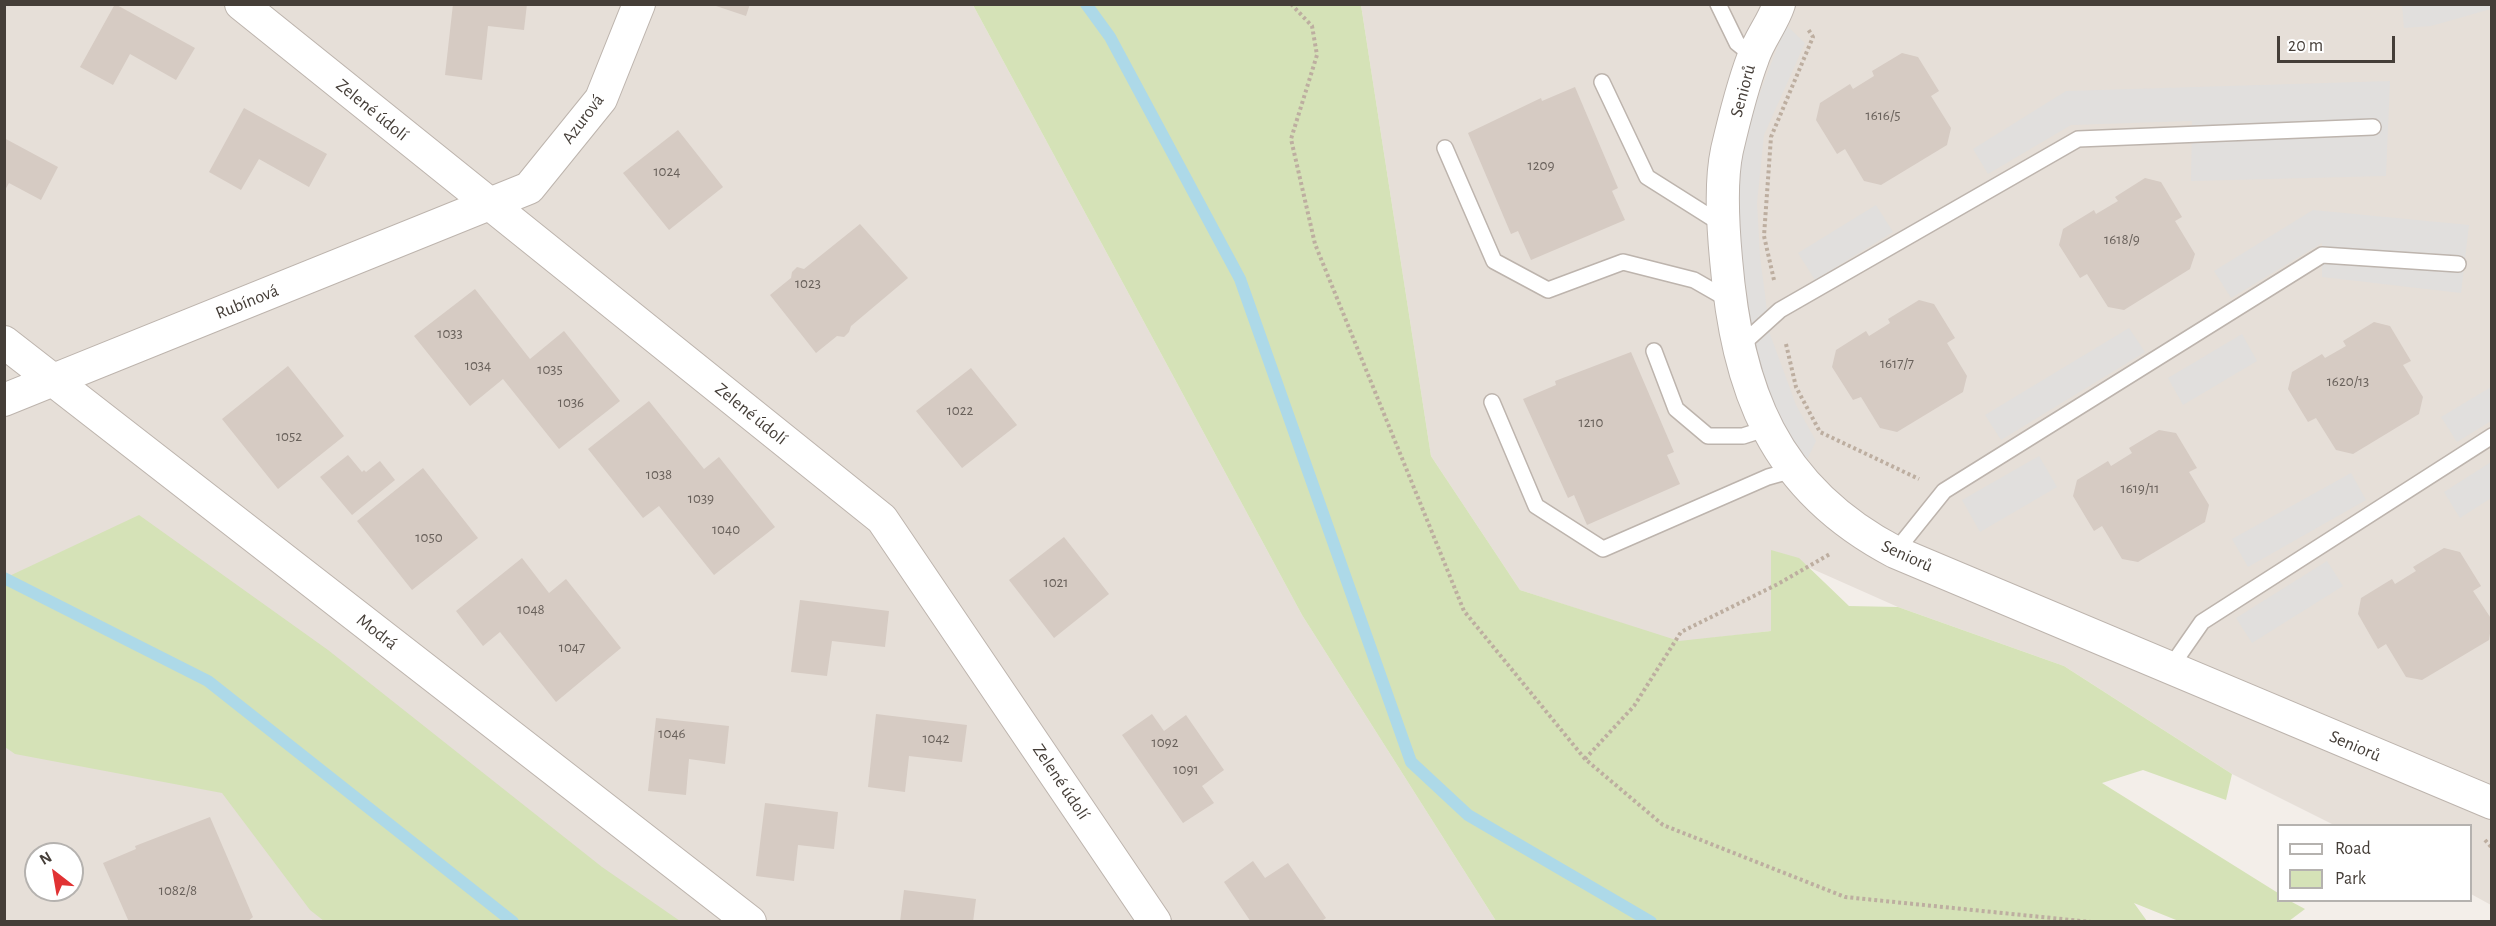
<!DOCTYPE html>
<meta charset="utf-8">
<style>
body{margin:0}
#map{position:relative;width:2496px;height:926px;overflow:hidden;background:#f3eee9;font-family:"Alegreya Sans",sans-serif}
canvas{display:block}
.frame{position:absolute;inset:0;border:6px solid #453e38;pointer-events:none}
.legend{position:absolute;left:2277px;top:824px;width:195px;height:78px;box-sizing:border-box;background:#fff;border:2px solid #b5b2af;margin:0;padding:8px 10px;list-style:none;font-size:18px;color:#453e38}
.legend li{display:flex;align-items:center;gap:12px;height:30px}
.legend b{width:30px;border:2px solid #b5b2af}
.north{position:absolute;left:24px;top:842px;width:60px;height:60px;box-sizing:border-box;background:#fff;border:2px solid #b5b2af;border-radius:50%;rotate:329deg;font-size:16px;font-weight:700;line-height:24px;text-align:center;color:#453e38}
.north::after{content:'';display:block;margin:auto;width:21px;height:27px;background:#e13233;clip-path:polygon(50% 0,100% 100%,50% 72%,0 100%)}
.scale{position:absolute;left:2277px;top:36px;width:118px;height:27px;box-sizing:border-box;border:3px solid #453e38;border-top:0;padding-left:8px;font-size:18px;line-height:21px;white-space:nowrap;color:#453e38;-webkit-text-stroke:4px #fff;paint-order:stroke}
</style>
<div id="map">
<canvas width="2496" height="926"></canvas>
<div class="frame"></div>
<ul class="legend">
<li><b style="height:8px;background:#fff"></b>Road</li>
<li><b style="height:16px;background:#d5e2b7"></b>Park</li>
</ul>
<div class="north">N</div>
<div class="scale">20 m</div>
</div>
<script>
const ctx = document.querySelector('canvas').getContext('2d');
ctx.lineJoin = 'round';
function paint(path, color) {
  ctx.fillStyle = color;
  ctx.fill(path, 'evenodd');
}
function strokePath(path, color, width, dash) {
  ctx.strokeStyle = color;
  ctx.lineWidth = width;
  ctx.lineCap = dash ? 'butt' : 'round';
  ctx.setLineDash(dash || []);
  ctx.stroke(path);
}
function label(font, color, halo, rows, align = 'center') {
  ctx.font = font + ' "Alegreya Sans",sans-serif';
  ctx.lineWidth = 4.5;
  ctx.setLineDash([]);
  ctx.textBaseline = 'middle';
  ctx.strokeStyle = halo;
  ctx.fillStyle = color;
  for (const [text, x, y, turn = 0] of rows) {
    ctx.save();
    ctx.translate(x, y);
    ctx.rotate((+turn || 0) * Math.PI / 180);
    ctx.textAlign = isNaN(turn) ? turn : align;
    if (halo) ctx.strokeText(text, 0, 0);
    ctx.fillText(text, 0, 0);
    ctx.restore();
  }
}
const residential = new Path2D(`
 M5,4l968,1 329,610 194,306 -1491,1zM36,854h36v36h-36z
 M1361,5h1130v900l-20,-11 -1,-68 -136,-1 -102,-51 -168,-108 -166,-59 -126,-56 -1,80 -92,11 -159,-52 -89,-134z`);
const green = new Path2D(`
 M973,5h388l70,451 89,134 159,51 92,-10v-81l28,8 50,48 49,1 166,59 168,108 -6,26 -83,-30 -41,13 176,110v7l12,1 15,8 -16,12 -108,1 -47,-19 13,18h-651l-194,-306z
 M139,515l189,135 274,217 78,54h-356l-14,-11 -88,-117 -207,-39 -10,-7v-169z`);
const parking = new Path2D(`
 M2491,4v5l-60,17 -27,2 -2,-23z
 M1786,25l19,18 -41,92 -7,68 3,53 10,78 26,71 20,36 -11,23 -13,-19 -34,-73 -24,-137 7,-83 13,-44z
 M2390,81l-4,95 -195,5 1,-60 -121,4 -83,49 -15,-25 93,-58z
 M1876,205l17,27 -78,48 -17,-27z
 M2313,210l156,15 -8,68 -139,-16v-34l-91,55 -17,-27z
 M2129,328l16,24 -144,88 -16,-25z
 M2242,334l15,27 -74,44 -15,-27z
 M2491,387v34l-34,21 -16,-25z
 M2039,456l18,31 -77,45 -18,-32z
 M2491,462v36l-31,20 -16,-26z
 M2351,473l15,27 -118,67 -16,-28z
 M2327,561l16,25 -91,57 -16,-25z`);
const stream = new Path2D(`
 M1086,4l24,33 130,242 171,483 57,53 183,107
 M4,578l204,103 305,241`);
const building = new Path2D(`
 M115,4l80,44 -19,32 -46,-26 -17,31 -33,-18z
 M453,4h74l-3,26 -36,-4 -6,54 -37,-5z
 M710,4h40l-4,12z
 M1902,53l16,4 21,34 -8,5 20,32 -4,17 -66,40 -17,-4 -19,-32 -8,5 -21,-34 4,-17 30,-19 3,5 21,-13 -2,-5z
 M1575,87l43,101 -6,3 13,29 -94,40 -13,-29 -7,3 -43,-101 73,-35 1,3z
 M244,108l83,46 -18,33 -50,-28 -18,31 -32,-18z
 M678,130l45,57 -54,43 -46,-57z
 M4,138l54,29 -17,33 -32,-17 -5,9z
 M2145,178l16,4 21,35 -7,4 20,33 -5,15 -66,41 -16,-3 -21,-33 -7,4 -21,-33 4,-16 31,-19 2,4 22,-13 -3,-4z
 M860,224l48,54 -57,48 -2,6 -5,5 -7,-1 -21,17 -46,-58 21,-17 1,-6 5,-5 7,2z
 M475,289l55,70 34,-28 56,70 -61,48 -56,-70 -33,27 -56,-70z
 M1919,300l15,4 21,34 -8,5 20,33 -4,16 -66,40 -17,-4 -19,-31 -8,3 -21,-33 4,-17 30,-19 3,5 21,-13 -2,-4z
 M2374,322l16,4 21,35 -8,4 20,32 -4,17 -66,40 -17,-4 -20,-32 -8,4 -20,-33 4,-17 30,-18 3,4 21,-12 -3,-5z
 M1631,352l43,100 -7,3 13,29 -93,41 -13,-30 -6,3 -45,-99 33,-14 -1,-4z
 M288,366l56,70 -66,53 -56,-70z
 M971,368l46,57 -55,43 -46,-57z
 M649,401l55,68 15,-12 56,70 -61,48 -55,-69 -16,12 -55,-69z
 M2159,430l17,3 21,35 -8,4 20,33 -4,17 -67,40 -16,-3 -20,-33 -8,5 -21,-35 4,-16 31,-19 3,5 21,-13 -3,-5z
 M348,455l14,17 2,-2 2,2 14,-11 15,19 -43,35 -32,-38z
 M423,468l55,70 -66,52 -55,-69z
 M1064,537l45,57 -55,44 -45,-58z
 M2444,548l16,4 21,34 -8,5 19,29 -3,20 -67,40 -16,-3 -20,-33 -8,5 -20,-35 3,-16 31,-19 3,5 21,-13 -3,-4z
 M522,558l27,35 17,-14 55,69 -65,54 -56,-70 -17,14 -27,-35z
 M800,600l89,11 -4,36 -53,-6 -5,35 -36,-4z
 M876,714l91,11 -5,37 -53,-6 -4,36 -37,-5z
 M1152,714l12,17 22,-16 38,55 -22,16 12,17 -31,20 -61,-88z
 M656,718l73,8 -4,38 -36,-5 -3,36 -38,-4z
 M765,803l73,9 -4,37 -36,-4 -4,36 -38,-5z
 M210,817l43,100 -6,5h-118l-26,-59 33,-14 -1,-3z
 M1253,861l12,17 23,-15 38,55 -6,4h-69l-27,-40z
 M904,890l72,9 -3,23h-73z`);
const path = new Path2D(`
 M1291,4l21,22 5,29 -26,84 24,105 149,367 121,148 78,66 182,72 246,25
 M1774,280l-10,-44 7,-99 42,-100 -5,-8
 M1786,344l10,43 24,45 99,47
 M1585,759l49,-53 47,-74 97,-48 52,-30
 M2485,840l7,8`);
const service = new Path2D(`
 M1718,4l19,39 16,13
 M1602,82l45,95 76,48
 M1445,148l49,113 54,29 75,-28 71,18 35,20
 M1739,347l41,-37 298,-171 295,-12
 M1654,351l22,58 32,27h35l25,-8
 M1492,402l44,104 67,43 165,-72 25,-7
 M1895,552l49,-61 378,-236 136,9
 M2170,668l32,-46 290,-186`);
const minor = new Path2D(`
 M241,4l641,515 273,403
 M1779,4c-6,19 -20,35 -26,54 -11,29 -19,62 -26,92 -7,33 -4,76 -1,109 11,131 47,229 169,293l597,251
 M4,342l746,580
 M4,400l525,-212 72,-89 38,-95`);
const numberNames = [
 ["1616/5",1883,115],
 ["1209",1541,165],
 ["1024",667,171],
 ["1618/9",2122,239],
 ["1023",808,283],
 ["1033",450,333],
 ["1617/7",1897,363],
 ["1034",478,365],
 ["1035",550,369],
 ["1620/13",2348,381],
 ["1036",571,402],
 ["1022",960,410],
 ["1210",1591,422],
 ["1052",289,436],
 ["1038",659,474],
 ["1619/11",2140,488],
 ["1039",701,498],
 ["1040",726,529],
 ["1050",429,537],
 ["1021",1056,582],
 ["1048",531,609],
 ["1047",572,647],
 ["1046",672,733],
 ["1042",936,738],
 ["1092",1165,742],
 ["1091",1186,769],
 ["1082/8",178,890]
];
const streetNames = [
 ["Seniorů",1743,91,-75],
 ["Zelené údolí",372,110,39],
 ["Azurová",583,119,-53],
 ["Rubínová",247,302,-22],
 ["Zelené údolí",751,414,39],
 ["Seniorů",1907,556,24],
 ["Modrá",377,632,38],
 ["Seniorů",2355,746,23],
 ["Zelené údolí",1061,782,56]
];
paint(residential, '#e6dfd8');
paint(green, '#d5e2b7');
paint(parking, '#e1dfdd');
strokePath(stream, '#add9e8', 12);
paint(building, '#d6cbc3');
strokePath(service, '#bdb4ad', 18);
strokePath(minor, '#bdb4ad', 34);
strokePath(path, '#bdaea0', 4, [3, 3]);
strokePath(service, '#fff', 15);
strokePath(minor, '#fff', 32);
label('15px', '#69615b', null, numberNames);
label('18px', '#453e38', '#fff', streetNames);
</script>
